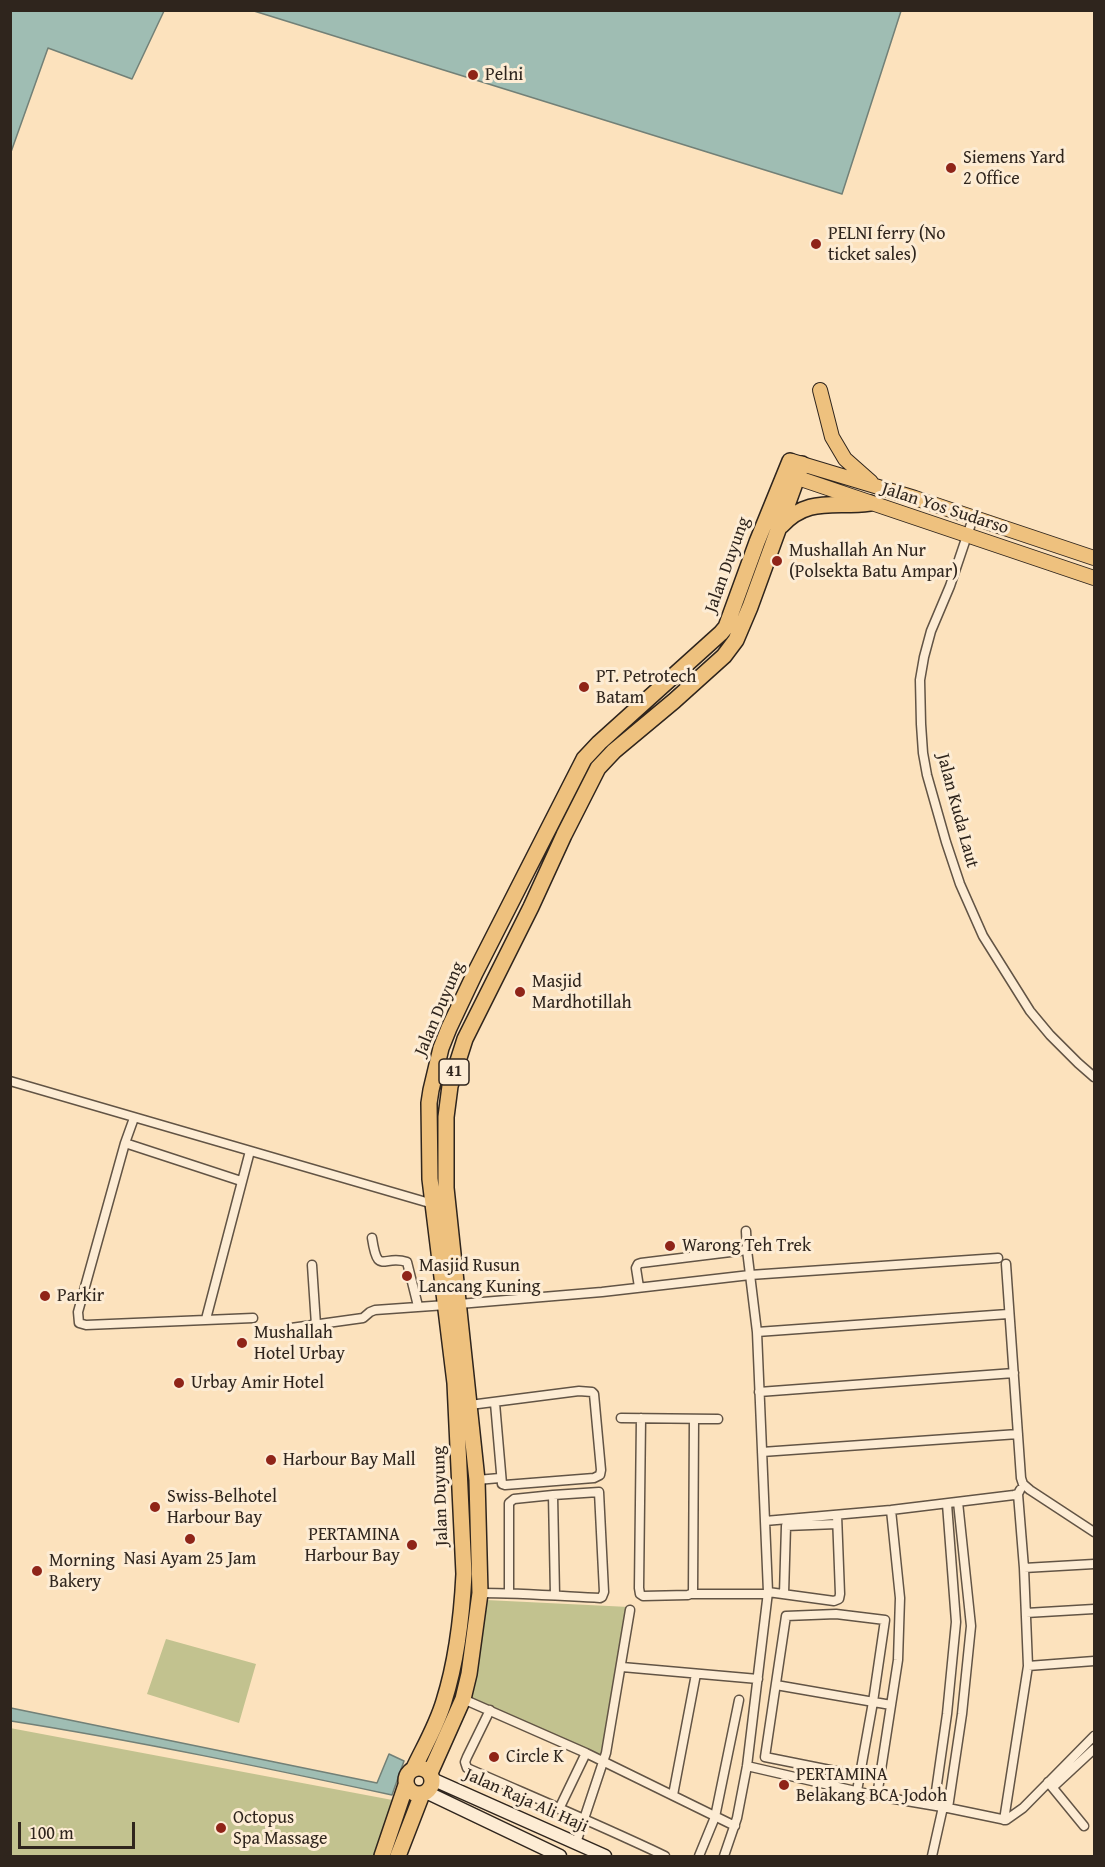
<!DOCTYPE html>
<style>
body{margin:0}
#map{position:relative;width:1105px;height:1867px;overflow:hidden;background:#fce2bd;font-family:"Gentium Book Plus",serif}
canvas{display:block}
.frame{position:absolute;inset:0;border:12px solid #2f251d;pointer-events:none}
.scale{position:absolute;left:18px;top:1822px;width:117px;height:27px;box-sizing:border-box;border:3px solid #2f251d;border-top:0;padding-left:8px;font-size:18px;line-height:21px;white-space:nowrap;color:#2f251d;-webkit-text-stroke:4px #fdecd4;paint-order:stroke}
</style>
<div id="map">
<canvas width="1105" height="1867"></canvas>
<div class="frame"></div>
<div class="scale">100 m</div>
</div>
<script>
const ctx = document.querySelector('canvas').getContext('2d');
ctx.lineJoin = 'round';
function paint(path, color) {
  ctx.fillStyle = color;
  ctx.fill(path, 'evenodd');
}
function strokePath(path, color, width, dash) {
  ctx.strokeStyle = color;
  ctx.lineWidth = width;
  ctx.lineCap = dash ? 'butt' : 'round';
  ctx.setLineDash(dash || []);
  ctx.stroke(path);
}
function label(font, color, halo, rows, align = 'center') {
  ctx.font = font + ' "Gentium Book Plus",serif';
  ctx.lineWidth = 6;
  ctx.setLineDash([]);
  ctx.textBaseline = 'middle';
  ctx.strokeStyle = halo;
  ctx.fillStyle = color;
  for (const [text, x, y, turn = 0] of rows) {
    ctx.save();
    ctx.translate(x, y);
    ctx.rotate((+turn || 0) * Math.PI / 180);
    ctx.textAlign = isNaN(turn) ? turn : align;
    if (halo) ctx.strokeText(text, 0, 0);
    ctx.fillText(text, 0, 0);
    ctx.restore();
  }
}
const green = new Path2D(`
 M486,1600l143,7 -26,153 -138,-61z
 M166,1639l90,25 -17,59 -92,-29z
 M10,1728l393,74 -18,54h-374z`);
const water = new Path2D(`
 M11,10h153v1l-32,68 -84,-31 -37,104z
 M254,11h647l-59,183z
 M11,1708l366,75 12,-29 15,7 -12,34c-126,-27 -254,-54 -381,-74z`);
const street = new Path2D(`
 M973,518l-23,68 -19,45 -7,26 -4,23 1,44 2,29 4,22 19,67 14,42 23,52 47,75 20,24 28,28 16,14
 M10,1081l423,123
 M134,1118l-9,25 -47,169 1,11 7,2 167,-7
 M125,1143l116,38
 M372,1238c6,39 11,16 35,24l11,44
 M1006,1264l15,214 2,6 7,6 64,42
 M312,1265l4,60
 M639,1287l-3,-19 2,-4 3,-1 106,-13
 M459,1304l143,-12 148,-17 248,-17
 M206,1319l44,-168
 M291,1328l72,-10 7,-6 5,-2 71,-5
 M757,1332l251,-18
 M759,1392l255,-19
 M470,1405l109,-14 13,1 2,2 7,76 -1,5 -6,3 -89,7 -3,-1 -7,-81
 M621,1418l97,1
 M641,1418l-2,170 1,6 3,2 45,-1 5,-2 1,-174
 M762,1452l256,-18
 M477,1480l23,-2
 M765,1521l126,-11 123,-15 4,-1 2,-4
 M1024,1568l70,-4
 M768,1592l66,9 5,-2 1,-5 -3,-79
 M480,1593c40,0 80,3 120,5l2,-1 2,-5 -5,-100 -46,3 2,100
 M509,1593v-90l5,-4 39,-4
 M693,1594h74
 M784,1594l2,-68 51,-2
 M1026,1613l68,-4
 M1028,1666l66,-5
 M622,1667l136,12
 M776,1685l115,20
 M463,1699l123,54 149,73
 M490,1710l-23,47 -2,5 2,6c66,29 133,57 198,88
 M747,1766l130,30 71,12 58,12 17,-12 71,-72
 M1048,1782l36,44
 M1053,1787l41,-38
 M857,1791l16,-89 1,-7 11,-75 -49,-6 -50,2 -21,141 95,19
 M673,1795l23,-121
 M877,1796l21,-136 2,-62 -9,-88
 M934,1805l13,-91 9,-92 -9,-118
 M948,1808l14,-94 9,-88 -13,-124
 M559,1809l27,-56
 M1004,1820l24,-154 -4,-98 -6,-74
 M576,1843l30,-90 24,-143
 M699,1856l16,-39 24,-117
 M724,1856l13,-38 10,-52 21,-174 -11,-260 -10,-82 -1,-19
 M932,1856l11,-49`);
const secondary = new Path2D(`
 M432,1779l173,77
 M426,1792l134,64`);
const primary = new Path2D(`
 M820,390l12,47 13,22 26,23
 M792,461l123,37 179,60
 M786,474l308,104`);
const highway = new Path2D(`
 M781,526c27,-30 54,-18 89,-23
 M406 1781a13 13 0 1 1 26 0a13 13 0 1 1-26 0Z
 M414,1768c10,-21 23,-43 30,-67 12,-38 18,-87 20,-127l-9,-191 -25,-204 -1,-76 2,-13 10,-42 8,-20 26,-55 109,-214 15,-16 122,-110 5,-6 31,-85 33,-81
 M430,1773l33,-74 6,-25 11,-81 -3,-113 -31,-292v-71l4,-31 15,-47 66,-132 33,-72 34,-67 16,-17 60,-50 50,-45 12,-16 14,-33 52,-143
 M382,1856l24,-71
 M398,1856l24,-62`);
const markers = [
 [473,75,6,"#8f2418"],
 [951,168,6,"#8f2418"],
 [816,244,6,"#8f2418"],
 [777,561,6,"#8f2418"],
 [584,687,6,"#8f2418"],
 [520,992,6,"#8f2418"],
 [670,1246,6,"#8f2418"],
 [407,1276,6,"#8f2418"],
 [45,1296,6,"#8f2418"],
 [242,1343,6,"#8f2418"],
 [179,1383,6,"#8f2418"],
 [271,1460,6,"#8f2418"],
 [155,1507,6,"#8f2418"],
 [190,1539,6,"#8f2418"],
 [412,1545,6,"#8f2418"],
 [37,1571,6,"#8f2418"],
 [494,1757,6,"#8f2418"],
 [784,1785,6,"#8f2418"],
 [221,1828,6,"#8f2418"]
];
const shields = [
 [454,1072,30]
];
const shieldNames = [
 ["41",454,1072]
];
const poiNames = [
 ["Pelni",485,75],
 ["Siemens Yard",963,158],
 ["2 Office",963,179],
 ["PELNI ferry (No",828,234],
 ["ticket sales)",828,255],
 ["Mushallah An Nur",789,551],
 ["(Polsekta Batu Ampar)",789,572],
 ["PT. Petrotech",596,677],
 ["Batam",596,698],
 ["Masjid",532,982],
 ["Mardhotillah",532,1003],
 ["Warong Teh Trek",682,1246],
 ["Masjid Rusun",419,1266],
 ["Lancang Kuning",419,1287],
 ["Parkir",57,1296],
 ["Mushallah",254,1333],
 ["Hotel Urbay",254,1354],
 ["Urbay Amir Hotel",191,1383],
 ["Harbour Bay Mall",283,1460],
 ["Swiss-Belhotel",167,1497],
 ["Harbour Bay",167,1518],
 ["PERTAMINA",400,1535,"right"],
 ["Harbour Bay",400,1556,"right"],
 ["Nasi Ayam 25 Jam",190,1559,"center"],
 ["Morning",49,1561],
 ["Bakery",49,1582],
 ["Circle K",506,1757],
 ["PERTAMINA",796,1775],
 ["Belakang BCA Jodoh",796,1796],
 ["Octopus",233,1818],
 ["Spa Massage",233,1839]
];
const streetNames = [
 ["Jalan Yos Sudarso",945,509,18],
 ["Jalan Duyung",728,565,-70],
 ["Jalan Kuda Laut",957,811,75],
 ["Jalan Duyung",440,1009,-67],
 ["Jalan Duyung",441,1496,-92],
 ["Jalan Raja Ali Haji",526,1801,24]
];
paint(green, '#c2c28f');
paint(water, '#9fbdb3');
strokePath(water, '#728077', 1.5);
strokePath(street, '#625445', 11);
strokePath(secondary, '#2f251d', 15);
strokePath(primary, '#2f251d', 16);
strokePath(highway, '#2f251d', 18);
strokePath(street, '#fdecd4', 8);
strokePath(secondary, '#fdecd4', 12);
strokePath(primary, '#eec17e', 14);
strokePath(highway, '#eec17e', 15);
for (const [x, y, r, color] of markers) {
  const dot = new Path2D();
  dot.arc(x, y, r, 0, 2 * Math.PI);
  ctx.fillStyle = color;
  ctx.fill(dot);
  strokePath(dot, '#fdecd4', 2);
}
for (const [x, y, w] of shields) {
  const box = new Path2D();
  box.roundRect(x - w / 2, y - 13, w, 26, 4.5);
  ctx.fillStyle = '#fdecd4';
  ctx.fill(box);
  strokePath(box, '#2f251d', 1.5);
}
label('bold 16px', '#2f251d', null, shieldNames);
label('18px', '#2f251d', '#fdecd4', poiNames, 'left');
label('18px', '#2f251d', '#fdecd4', streetNames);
</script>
